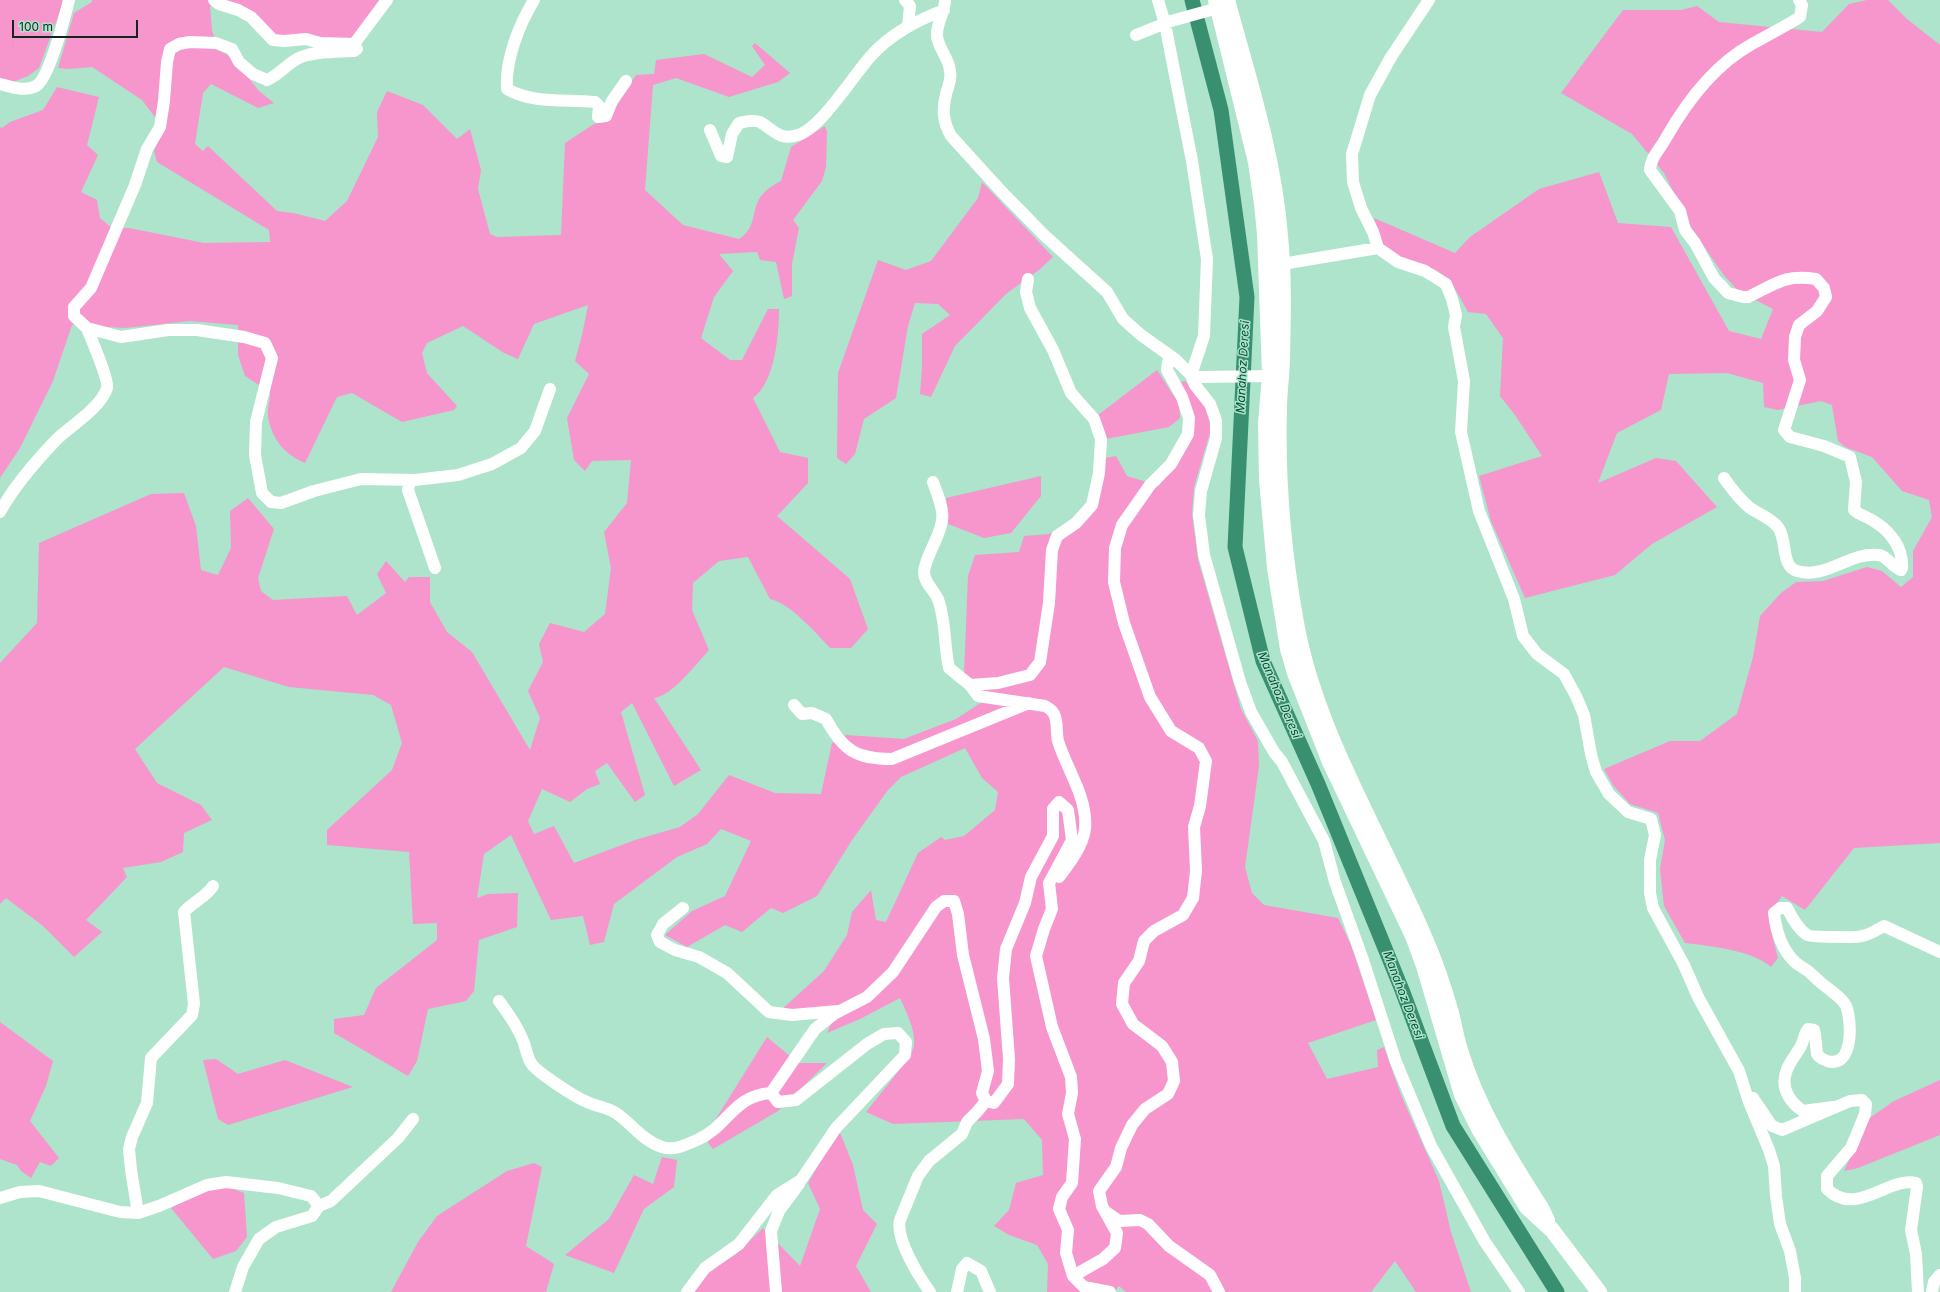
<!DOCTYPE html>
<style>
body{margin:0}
#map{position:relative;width:1940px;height:1292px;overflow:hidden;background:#ade4cb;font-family:Inter,sans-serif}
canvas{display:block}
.scale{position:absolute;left:12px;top:20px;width:126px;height:18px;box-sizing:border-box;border:2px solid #11271e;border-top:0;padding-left:5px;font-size:12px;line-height:14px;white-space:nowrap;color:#11271e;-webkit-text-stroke:3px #ade4cb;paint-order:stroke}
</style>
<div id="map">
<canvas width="1940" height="1292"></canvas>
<div class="scale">100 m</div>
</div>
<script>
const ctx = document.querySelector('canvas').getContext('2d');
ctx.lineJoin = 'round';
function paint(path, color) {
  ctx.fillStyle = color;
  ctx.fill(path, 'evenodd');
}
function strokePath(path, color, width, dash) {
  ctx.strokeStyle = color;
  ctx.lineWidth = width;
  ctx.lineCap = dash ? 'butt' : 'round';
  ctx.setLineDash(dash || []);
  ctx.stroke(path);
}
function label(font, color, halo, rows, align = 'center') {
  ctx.font = font + ' Inter,sans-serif';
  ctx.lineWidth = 3;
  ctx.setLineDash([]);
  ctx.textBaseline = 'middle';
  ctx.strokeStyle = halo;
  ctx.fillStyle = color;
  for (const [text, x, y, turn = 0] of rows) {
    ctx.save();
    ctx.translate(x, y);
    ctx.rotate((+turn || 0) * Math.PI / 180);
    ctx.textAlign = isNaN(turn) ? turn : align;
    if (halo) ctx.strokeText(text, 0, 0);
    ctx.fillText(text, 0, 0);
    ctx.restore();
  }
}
const green = new Path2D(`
 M0,0h64l-25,68 -11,8 -15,6 -13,-3z
 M92,0h287l-27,38 -77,-1 -41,-34 -24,3 2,25 8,20 14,8 25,32 15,12 -16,5 -47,-24 -8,9 -8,51 8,7 5,-5 69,65 16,2 32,8 22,-20 31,-64 -1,-25 10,-21 36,14 34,34 13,-10 11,41 -3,19 12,45 7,3 64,-2 4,-92 29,-19 13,-3 29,-46 18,-1 2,-14 48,-6 48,23 13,-12 -13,-19 3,-3 35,30 -12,9 -49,15 -53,-19 -23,7 -8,105 38,35 56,14c17,-11 12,-24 20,-40 5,-8 14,-14 22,-18l10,-34 34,-21 2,6 -1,35 -4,14 -29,39 6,8 -7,36v32l-8,3 -8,-37 -16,-2 -3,-8 -38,2 14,17 -19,26 -13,41 29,22h12l26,-51h11c0,26 -4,73 -26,89l27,54 28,6v25l-31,33 73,63 18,50 -17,19h-21c-14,-15 -40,-45 -60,-49l-22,-42 -29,4 -26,22 -1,27 17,40c-13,14 -37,46 -55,48l47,72 -27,16 -42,-83 -11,9 24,83 -10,7 -28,-39 -12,8 5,13 -13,5 -17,13 -28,-13 -14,32 6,13 20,-8 20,37 61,-23 45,-13 18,-13 31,-39 46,18 46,1 11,-51 14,-8 58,4 52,-20 26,-17 1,-10 -19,-18 4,-98 7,-21 44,-3 5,-16 25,-2 44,-26 12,-50 11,-2 11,20 32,10 30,-44 -5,-53 -3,-7 4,-1 20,24 6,24 -17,58 -2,27 6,46 43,149 17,32 1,25 -14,101 7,26 12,12 74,13 13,27 25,75 -68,23 19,36 51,-12 -1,-17 7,-3 17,48 38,86 12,51 20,60h-55l-21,-31 -24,31h-245l-7,-6 -5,6h-67l1,-28 -11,-19 -28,-10 -15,-9 15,-16 7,-27 27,-8 -1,-35 -18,-21 -131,5 -27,-12c9,-12 46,-55 48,-66 2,-16 -8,-34 -14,-48l-40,21 -33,14 11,-26 -36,4 -21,-1 43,-39 23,-36 5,-23 19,-22 5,30 10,2 32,-69 23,-16 4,3 19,-4 31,-26 3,-18 -16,-14 -17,-30 -64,29 -13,13 -36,50 -35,56 -34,17 -12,-5 -29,24 -17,-7 -38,22 -22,-12 27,-24 33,-15 26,-55 -30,-12 -14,15 -30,13 -63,47 -10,38 -14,3 -7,-29 -32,4 -40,-85 -27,19 -7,44 11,-4 30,-1 -1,34 -38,13 -5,51 -8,10 -38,8 -11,52 -9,15 -74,-43v-14l30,-4 12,-27 61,-48v-17l-24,1 -4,-72 -82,-7v-15l65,-60 10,-27 -11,-38 -18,-10 -84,-8 -65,-20 -89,82 22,34 44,22 11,15 -28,13 -1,19 -22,10 -38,6 4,9 -41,43 16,12 -28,25 -31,-31 -37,-28 -6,6v-241l37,-40 2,-80 112,-49 33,-1 12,33 5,44 17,5 13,-27 -1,-37 18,-13 26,31 -16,49 3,13 12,9 74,-4 10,19 29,-22 -9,-19 9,-13 19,21 4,-5h21v25l17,30 25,20 58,98 10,-32 -12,-27 15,-29 -4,-18 11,-21 34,9 21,-18 6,-46 -7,-36 23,-29 4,-43 -39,1 -7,10 -11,-11 -7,-42 22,-44 -14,-13 7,-26 6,-30 -54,19 -16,35 -14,-6 -41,-27 -36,17 -5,10 5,20 30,33 -3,4 -52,12 -50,-29 -15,4 -32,66c-21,-9 -33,-24 -37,-46 -1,-8 2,-17 2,-25l-25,-16 -7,-21v-30l-49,-4 -63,7 -54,-3 -19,56 -33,67 -20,30v-351l2,1 8,-6 33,-12 14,-23 42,10 -12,48 11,10 -17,37 16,8 3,18 12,10h17l75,15 66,-1 -1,-12 -112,-68 -3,-11 10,-22 -22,-29 -50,-33 -23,2 -11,-1 16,-55 18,-11z
 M1867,0h21l19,19 33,26v798l-86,5 -49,62 -23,-14c-18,23 -10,36 -4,62l-7,9c-19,-17 -61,-21 -86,-24l-21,-37 -4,-37 5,-29 -7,-27 -28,-9 -17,-19 -9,-16 66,-28h30l37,-27 16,-57 7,-41 21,-23 15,-11 27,-1 44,-14 15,4 19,16 12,-10v-26l19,-34 -3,-17 -27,-9 -30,-34 -27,-10 -7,-6 -6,-36 -11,-4 -43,9 -14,-3 -1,-24 -36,-10 -58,1 -8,36 -44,23 -19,50 58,-25 20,3 41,46 -65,37 -37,31 -90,23 -34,-77 -12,-45 63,-20 -27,-41 -15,-19 3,-58 -17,-24 -18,-2 -18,-32 -14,-10 -32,-11 -21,-13 -9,-28 81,35 15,-16 69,-48 60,-17 19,51 53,4 58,104 32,8 12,-30 -35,-18 -15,-17 -31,-45 -28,-56 -32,-39 -71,-41 62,-83h58l16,-4 22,16 103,10 27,-28z
 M982,182l71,75 -14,13 -33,24 -51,52 -24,51 -11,-3 2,-26v-34l28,-19 -12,-11 -23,-1 -7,23 -12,72 -32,21 -9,35 -9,10 -9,-6 1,-85 40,-113 28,10 25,-9 47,-63z
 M1157,370l22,34 1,14 -11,9 -63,12 -8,-24z
 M1041,476v20l-30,37 -27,5 -36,-14 -2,-26z
 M0,1022l53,39 -7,25 -16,35 29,37 -8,8 -11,-4 -9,16 -10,-7 -4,-6 -17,-6z
 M767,1037l31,26h29l-49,48 -65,38 -5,-6 1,-13z
 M216,1059l22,15 47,-14 68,27 -125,38 -10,-6 -15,-59z
 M1940,1080v55l-82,33 -14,3 24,-52 26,-18z
 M839,1130l14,35 10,45 14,14 -21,42 15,26h-180l15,-19 30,-19 27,-26 37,38 20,-57 -12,-26z
 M662,1157l15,3 -3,27 -30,22 -30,64 -49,-18 44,-36 25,-44 19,9z
 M534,1163l8,4 -16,79 28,18 -8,28h-155l27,-50 19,-26 70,-45z
 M226,1186l18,7 3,44 -11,14 -23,8 -42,-51 36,-18z`);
const river = new Path2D(`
 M1192,0l29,110 26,187 -12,250 28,114 55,123 84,206 51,136 104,166`);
const minor = new Path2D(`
 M214,0l5,4 19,6 13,7 22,23 11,1 22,-2 14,4 34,1 3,5 -3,2c-17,1 -38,0 -53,6 -13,5 -20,17 -34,23l-14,-6 -14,-12 -7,-13 -16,-6 -26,-1 -11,2 -9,5 -3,13 -3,39 -4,26 -13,22 -12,36 -44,103 -17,19v9l13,12 34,9 47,-7h29l47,7 21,6 7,15 -16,64 -1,33 7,38 9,9 10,1 33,-12 47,-12 54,1 43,-5 34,-11 29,-16 14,-17 15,-42
 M534,0c-15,25 -29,60 -27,89 26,15 58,10 88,13l4,4 -1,11 8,-1 6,-15 14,-20
 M905,0l5,6 -2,20
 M945,0c0,12 -9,24 -8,36 1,12 12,22 13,35 2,9 -2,15 -4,23 -4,16 -3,28 5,42l50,55 43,44 63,57 16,27 18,16 35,25
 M1158,0l7,24 27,137 15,98 -3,77 -13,39 4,10 15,19 6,16v18l-15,53 -2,24 5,40 36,127 11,30 23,40 8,10 42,79 11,41 28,78 33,102 35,84 54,96 34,50
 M1136,35l35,-14 47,-13
 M354,44l33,-44
 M0,84c12,3 25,8 36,2 13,-7 29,-70 33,-86
 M710,130l11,26 6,1 5,-23 7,-11c6,-1 14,-4 21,-1 14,8 19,19 38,13 23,-7 55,-59 72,-78 20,-23 46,-36 74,-47
 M1378,248l20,14 27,9 21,13 6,15 4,16 -2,12 10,54 -3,51 18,79 35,88 9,37 14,18 27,20 12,22 8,19 7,39 5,18 13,22 19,18 23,7 4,16 -5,25v33l3,15 31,57 14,32 41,74 10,31 20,48 5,16 2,30 4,28 10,27 5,27v14
 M1282,264l96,-16 -5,-16 -12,-24 -8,-26 -1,-28 18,-59 21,-38 38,-57
 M1724,478c7,10 16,22 26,30 9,6 20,10 27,18 11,12 3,40 20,45 29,9 53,-20 82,-16 8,1 13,12 22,15l1,-2c1,-20 -11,-36 -27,-46 -7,-5 -14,-6 -21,-12l2,-28 -6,-25 -26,-11 -34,-9 -6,-7 16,-50 -6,-20 1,-23 4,-12 18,-14 9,-14 -2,-9 -8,-9c-32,-5 -40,5 -68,18h-5l-15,-4 -14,-15 -19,-35 -10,-13 -5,-19 -30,-41c1,-14 9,-19 16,-32 21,-37 48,-73 86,-94 16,-9 32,-17 48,-27l2,-12 -3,-5
 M410,480l-2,10 27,78
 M933,482c11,30 14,35 0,64 -4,9 -8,17 -9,26 0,12 12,19 15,30 7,22 5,44 10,66l21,17 8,11 67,10c4,2 7,4 9,8 4,7 2,19 4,27 9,29 30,57 27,88 -2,17 -16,35 -26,48
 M0,512c14,-26 35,-50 56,-72 13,-13 45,-32 51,-52 2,-9 -16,-49 -20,-60
 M970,685l28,-2 32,-8 10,-13 9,-59 3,-53 5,-14 19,-13 16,-18 7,-32 2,-34 -7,-20 -23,-26 -18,-43 -23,-42 -4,-16 2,-13
 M794,705l8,9 10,-1 14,6c17,32 31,40 66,40l137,-56
 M683,908l-20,16 -6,11 3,7 15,8 24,7 28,16 42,39 23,3 46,-4
 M499,1001c10,14 19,26 25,42 2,6 3,14 7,20 4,8 44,34 54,38 9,5 22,6 31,12 15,10 27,28 46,34 11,4 24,-2 35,-7 31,-13 35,-44 74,-47
 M1753,1098l19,28 10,4 68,-29 12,-1 4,4 -1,10 -14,34 -24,28v13c29,29 62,-13 89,-6l1,4 -6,43 5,24 2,38
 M1833,1107l-30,4c-11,-7 -21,-20 -18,-34 1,-11 11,-22 16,-31 3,-6 3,-12 7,-17l6,1c2,7 2,18 3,24 2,4 6,5 10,7 27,8 25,-40 19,-55 -3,-7 -11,-12 -17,-17 -8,-5 -14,-12 -21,-18 -4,-3 -9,-5 -13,-9 -14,-13 -19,-31 -21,-49l6,-5h7c5,10 11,21 20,27 3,2 50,3 55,1 8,-1 16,-7 22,-10l56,26
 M0,1198l20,-6 19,-1 81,21 18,1 21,-7 48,-21 19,-3 52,6 33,8 8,10 -7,10 -36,11 -17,12 -16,28 -8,25
 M319,1206l12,-5 67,-63 15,-19
 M1106,1212l13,9 21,-1 8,4 21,22 41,29 9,17
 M138,1213l-7,-43 -2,-21 3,-12 15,-34 4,-45 41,-43 2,-11 -10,-92c9,-10 22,-15 29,-26
 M1073,1276l11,11 26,5
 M687,1292l18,-24 34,-24 38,-49 24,-15 35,-52 69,-73 1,-13 -8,-9 -14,1 -17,10 -71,56 -18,2 -7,-9 44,-64 19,-15 33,-17 26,-25 43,-65 8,-6h10l4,13 5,41 21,84 4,32 -6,22 4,8 8,2 14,-19 1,-25 -6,-81 3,-29 19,-46 6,-26 22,-41v-27l6,-7 9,8 4,30 -23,43 3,26 -8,20 -8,27 16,71 19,50 1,16 -4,21 7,25 -3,44 -10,14 -3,12 9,21 -2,23 7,23 30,-17 12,-11 2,-15 -15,-27 -3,-15 17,-24 5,-19 11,-23 13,-16 23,-15 6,-13 -2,-19 -10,-16 -29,-22 -11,-20 2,-21 15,-22 5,-20 10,-10 29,-16 10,-17 3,-27 -2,-44 6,-21 6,-45 -7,-13 -28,-17 -21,-34 -26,-74 -10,-41 1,-34 7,-23 28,-40 21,-21 17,-30 1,-16 -7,-21 -15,-27 1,-8 8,-2 15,15 8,2 79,-1
 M776,1292l-5,-61 8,-20 20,-27
 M930,1292c-11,-15 -35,-54 -30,-72l18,-44 11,-15 33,-27 5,-12 10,-10 9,-11
 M957,1292l5,-23 5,-6 14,8 9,21
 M1932,1292l2,-10 6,-7`);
const major = new Path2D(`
 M1216,0l40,162 6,42 3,30 5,141 -4,48 1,57 8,88 13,81 7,24 35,89 83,174 11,30 38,129 17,34 48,78 25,23 47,62
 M1227,0c21,77 47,156 53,236 4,40 3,80 2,121 0,17 -3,34 -3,51 -2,69 4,141 16,209 18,112 87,219 131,324 10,23 18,47 25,72 3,12 5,25 9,37 17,57 49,108 81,158l6,12`);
const waterNames = [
 ["Manahoz Deresi",1243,367,-87],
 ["Manahoz Deresi",1279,695,67],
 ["Manahoz Deresi",1403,995,69]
];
paint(green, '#f795cd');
strokePath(river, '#399070', 15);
strokePath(minor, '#fff', 12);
strokePath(major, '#fff', 16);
label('italic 12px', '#014d36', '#ade4cb', waterNames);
</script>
